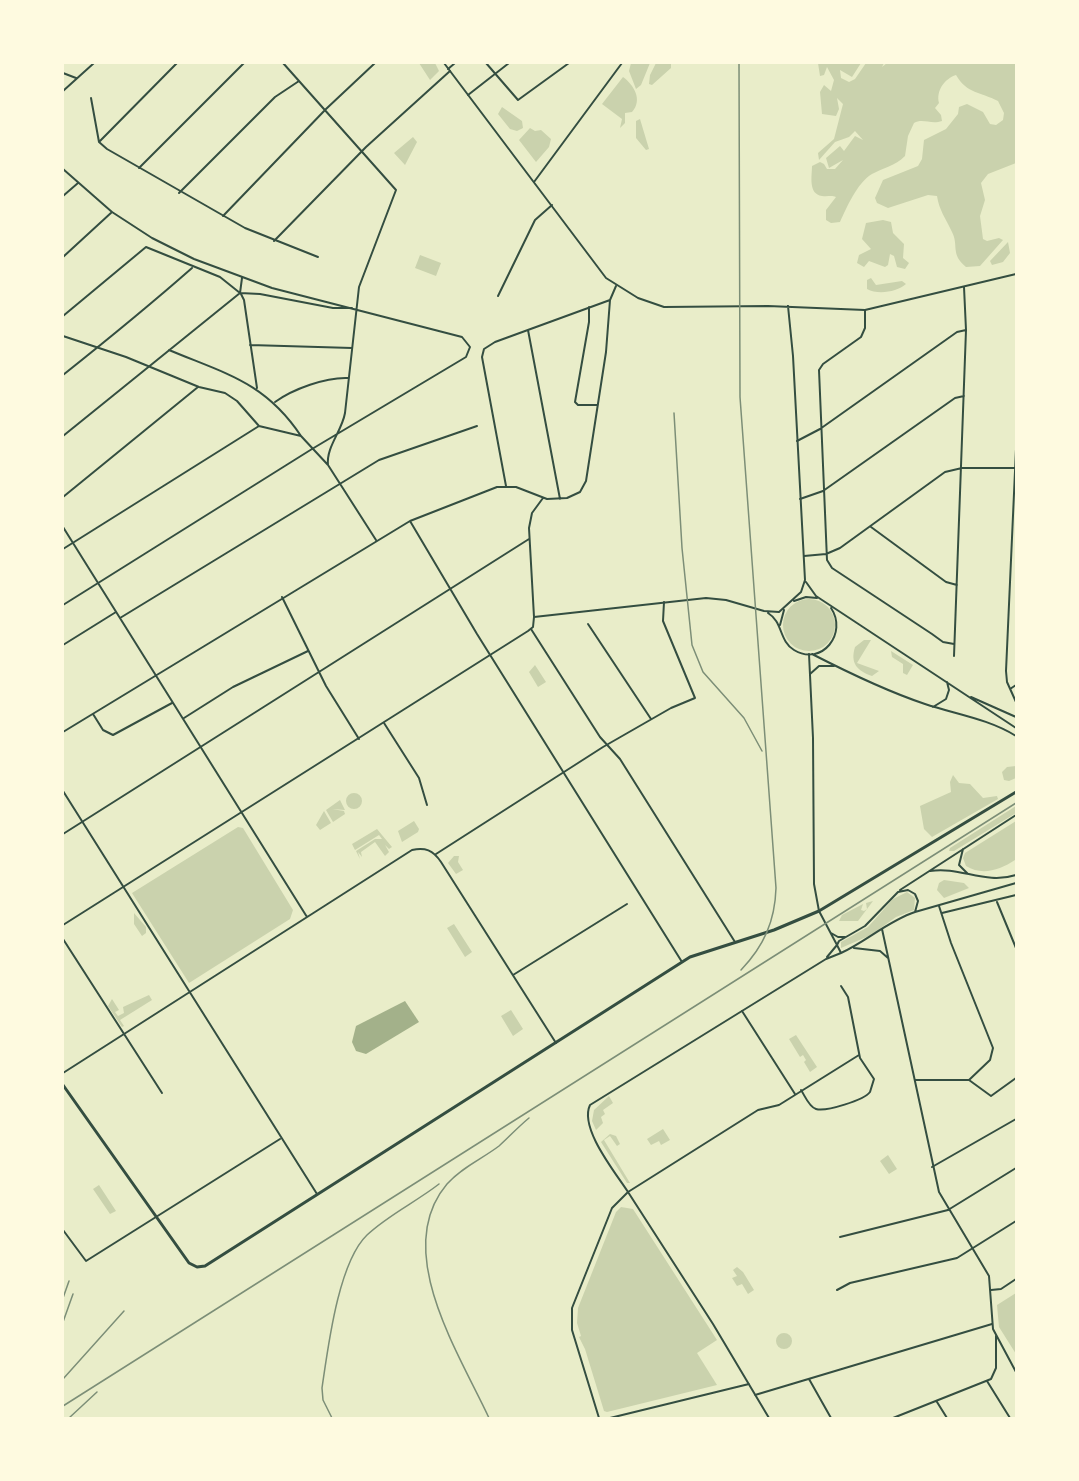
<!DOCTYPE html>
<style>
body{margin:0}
#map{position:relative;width:1079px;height:1481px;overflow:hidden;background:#e9edc9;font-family:"DejaVu Sans",sans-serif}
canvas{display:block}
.frame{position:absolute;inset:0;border:64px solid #fefae0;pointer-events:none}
</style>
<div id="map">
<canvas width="1079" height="1481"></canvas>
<div class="frame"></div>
</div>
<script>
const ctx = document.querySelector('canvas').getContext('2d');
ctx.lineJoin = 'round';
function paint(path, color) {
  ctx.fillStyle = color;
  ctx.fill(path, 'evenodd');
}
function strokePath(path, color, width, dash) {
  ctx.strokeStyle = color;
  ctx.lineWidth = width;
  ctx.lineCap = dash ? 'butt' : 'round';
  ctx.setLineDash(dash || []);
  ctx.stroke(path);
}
const green = new Path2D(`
 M419,63h16l4,8 -9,9z
 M631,63h19l-9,22 -5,4 -7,-18z
 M656,63h15v5l-19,17 -3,-1 1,-9z
 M818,63h43l-9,14 -12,-7 1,8 8,4 6,-3 11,-16h18l-2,4 5,-4h129v100l-28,11 -7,9 4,17 -5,16 3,23 4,2 12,-3 4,2 -23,26 -14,1c-16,-13 -7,-22 -14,-35 -6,-13 -13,-22 -15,-36l-9,-1 -40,13 -11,-5 -2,-5 8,-18 35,-14 4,-7 2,-19 22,-11 12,-15 1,-7 8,-3 16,8 7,12 6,1 7,-5 1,-7 -6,-12c-17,-9 -31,-7 -42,-26 -12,4 -20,16 -17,28l-4,5 6,7 1,6c-11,4 -19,-3 -28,2l-6,13 -3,20c-10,10 -22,12 -33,18 -15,9 -25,33 -32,48l-9,1 -5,-3v-10l10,-13c-5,-2 -8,0 -14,-1 -14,-2 -10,-20 -10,-30l8,-4 4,2 3,5h8l8,-9 -14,8 -3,-10 14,-12 4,5 11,-15 8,4 -8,-9 -6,6 -14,5 -16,18 -1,-7 16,-14 9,-35 -6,-6 2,11 -3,7 -14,-2 -2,-22 4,-7 7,6 3,-11 -7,-13 -3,8 -4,1z
 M623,77c11,8 20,23 9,35l-7,1v10l-5,5 2,-9 -20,-15z
 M502,107l20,14 1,7 -6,3 -7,-2 -12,-15z
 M640,119l9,30 -3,1 -10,-12v-17z
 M530,128l5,3 6,-1 10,9 -2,8 -13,15 -17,-22z
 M413,137l4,5 -12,23 -11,-12z
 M883,220l8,2 2,11 11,11 -1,14 6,5 -4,6 -8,-2 -3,-11 -4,-2 -2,11 -3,2 -16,-6 -5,6 -7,-4 2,-8 12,-6 -9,-10 4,-16z
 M1008,242l2,11 -7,9 -11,3 -2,-4z
 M420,255l21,8 -5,13 -21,-8z
 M871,278l5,7 26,-4 4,3c-9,8 -28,11 -39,5v-9z
 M783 625a26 26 0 1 1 52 0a26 26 0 1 1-52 0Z
 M864,640h7l-14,23 22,8 -7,5c-15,-5 -22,-13 -17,-29z
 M891,651l22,14 -6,10 -4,-2v-9l-11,-7z
 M535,665l11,17 -8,5 -9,-15z
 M1016,766v12l-7,3 -5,-1 -2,-8 5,-5z
 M953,775l6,8 11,1 13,14 14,-2 1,3 -66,38 -8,-8 -4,-23 31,-14 -1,-10z
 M346 801a8 8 0 1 1 16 0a8 8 0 1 1-16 0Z
 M340,800l5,10 -13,-1 12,2 1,3 -12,8 -7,-12z
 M1016,806v7l-62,38h-5l1,-3z
 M324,811l7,12 -11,7 -4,-5z
 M414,821l5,8 -1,3 -16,10 -4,-11z
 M1016,821l-1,39c-15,10 -33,16 -49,6l-3,-8 2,-5z
 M238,827l5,1 50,82 -3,9 -101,64 -57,-90z
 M377,829l15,18 -3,2 -4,-4 4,7 -4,4 -10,-14 -14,10 1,5 -4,-5 2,7 -4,-8 19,-12h7l-3,-4 -24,15 -3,-6z
 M454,856h5l-1,6 5,8 -7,4 -8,-11z
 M944,880l20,3 5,5 -25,10 -7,-8 2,-7z
 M907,892l8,6 -1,12 -18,7 -25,18 -30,13v-6l27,-15 25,-28z
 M873,901l-15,20h-19l3,-6 21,-11 -2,6 3,1 3,-2 -1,-6z
 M134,913l12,14v6l-4,3 -8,-12z
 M454,924l18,28 -7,5 -18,-29z
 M149,995l3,5 -32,20 4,6 -2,1 -14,-21 4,-7 7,11 -4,2 3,4 6,-3 -1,-6z
 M511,1010l12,19 -10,7 -12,-20z
 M796,1035l21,32 -7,5 -6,-10 2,-2 -3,-5 -3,2 -11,-18z
 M609,1096l4,7 -10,7 2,4 -4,3 2,6 -7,7 -4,-9 2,-11z
 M663,1129l7,11 -9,5 -2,-4 -8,4 -4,-6z
 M610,1134l6,2 4,8 -3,2 -7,-10 -6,4 26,43h-3l-26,-41z
 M888,1155l9,14 -8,5 -9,-13z
 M99,1185l17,26 -6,3 -17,-25z
 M621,1207l12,2 84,131 -20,13 20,32 -110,27 -3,-1 -19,-62 -6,-12 2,-1 -4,-13 1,-15 38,-96z
 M737,1267l6,5 11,18 -6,4 -6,-10 -5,2 -5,-8 5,-2 -4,-6z
 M1016,1293v61l-17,-27 -2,-22z
 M776 1341a8 8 0 1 1 16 0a8 8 0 1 1-16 0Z`);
const water = new Path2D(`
 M405,1001l14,21 -53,32 -10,-3 -4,-9 4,-16z`);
const minor = new Path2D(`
 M283,63l113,127 -37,97 -14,126c-3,18 -19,34 -17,52
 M486,63l32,37 51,-37
 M448,69l7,-6
 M63,73l13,5
 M63,91l31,-28
 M468,95l41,-32
 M91,98l8,44 8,7 138,79 73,29
 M99,142l78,-79
 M139,168l105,-105
 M63,169l49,43 40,26 42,21 78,29 190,49 8,10 -4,10 -154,92 -249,156
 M534,182l88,-119
 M179,193l96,-96 24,-16
 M63,196l15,-13
 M223,216l103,-107 49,-46
 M274,241l92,-94 84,-76
 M63,257l49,-45
 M241,294l3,6 13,88
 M498,296l37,-76 17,-15
 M589,307v15l-14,80 3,3h20
 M865,311v17l-4,9 -38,27 -4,6 8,190 5,8 100,66 11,8 11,2
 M63,316l83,-69 74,30 20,16 20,1 73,14h19
 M528,330l32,169
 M63,336l63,21 73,30 26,6 12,8 22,25 42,10 27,29 48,75
 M250,345l102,3
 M169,350c57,24 96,32 132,86
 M63,375c44,-35 87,-70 129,-107
 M275,402c18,-13 51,-25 73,-24
 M63,436l177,-143 2,-15
 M797,441l23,-12 137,-97 9,-2
 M1016,449l-10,222 1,11 9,20
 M506,486l-24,-129 2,-8 11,-7 115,-42
 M63,497l135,-110
 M800,499l23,-8 132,-93 9,-2
 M410,521l67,113 205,328
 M63,527l244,390
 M871,527l75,55 11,3
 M63,549l196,-123
 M804,556l22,-2 14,-6 105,-76 17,-4h52
 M282,597l44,89 33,53
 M534,617l-5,-89 3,-15 11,-15
 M120,618l259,-158 98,-34
 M588,624l63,95
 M531,629l69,108 20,22 115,183
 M63,645l53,-33
 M809,654l4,84 1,146 5,27
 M954,656l12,-326 -2,-43
 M810,674l9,-8h15
 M1010,689l6,-4
 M93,714l10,16 10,5 59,-32
 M184,718l49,-31 75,-36
 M384,723l35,55 8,27
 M63,732l347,-211 87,-34h19l31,12 20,-1 13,-6 6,-11 20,-129 4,-52 6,-14
 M63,791l254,403
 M63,834l466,-295
 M436,854l167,-107 68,-39 24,-10 -32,-77 1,-19
 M997,902l19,46
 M939,906l12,37 42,105 -3,12 -21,20
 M942,913l74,-18
 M63,939l99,154
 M513,975l114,-71
 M742,1011l53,83
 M63,1073l349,-223c13,-3 21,0 29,12l115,181
 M915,1080h54l22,16 25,-18
 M801,1090c4,6 8,17 15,19 10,3 48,-9 54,-17l4,-13 -14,-21 -12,-61 -7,-11
 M932,1167l84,-48
 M63,1230l23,31 194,-122
 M840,1237l108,-27
 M837,1290l13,-7 107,-25 59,-37
 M991,1290l10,-1 15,-10
 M809,1379l22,39
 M987,1381l23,37
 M755,1395l237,-71
 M937,1402l10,16
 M610,1418l139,-34
 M769,1418l-56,-94 -85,-132 130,-82 21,-5 80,-50
 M893,1418l98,-39 5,-11v-32`);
const tertiary = new Path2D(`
 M444,63l162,215 32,20 26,9 104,-1 97,4 151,-36
 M806,582l10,14 200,132
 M794,601l12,-4 11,1
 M768,613c15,9 11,28 26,37 28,17 54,-17 37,-42
 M780,625l4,-15
 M812,654c37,19 74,37 113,50 30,10 64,15 91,32
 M971,697l45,20
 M933,707l13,-8 3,-9 -2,-8
 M963,849l-4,16 9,9
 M930,871c30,-5 55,14 86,4
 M900,890l116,-75
 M908,890l7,4 3,7 -3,11c-27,9 -48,29 -74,41l-4,-8 2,-4 26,-15 33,-34z
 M819,911l18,34 -10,12
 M915,912l101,-29
 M63,925l465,-294 5,-4 1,-10 172,-19 20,2 38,11 15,1 22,-20 4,-12 -12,-224 -5,-50
 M882,929l57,263 50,84 4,53 23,43
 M831,933l7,4h7
 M854,948l26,3 8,7
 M948,1210l68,-42
 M599,1418l-27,-88v-22l40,-100 16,-16c-13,-20 -49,-64 -38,-87l236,-146 15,-6`);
const secondary = new Path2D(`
 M63,1085l126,178 8,4 8,-1 485,-309 84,-27 45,-19 197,-119`);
const rail = new Path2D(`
 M739,63l1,334 36,491c-1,33 -12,58 -35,82
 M674,413l8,135 10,97 11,27 41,46 18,33
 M63,1298l6,-17
 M63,1322l10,-28
 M63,1379l61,-68
 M63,1406l953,-603
 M69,1418l28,-26
 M332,1418l-9,-18 -1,-12c6,-40 16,-125 45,-153 21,-20 49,-33 72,-51
 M489,1418c-30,-65 -98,-168 -42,-234 15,-17 35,-25 52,-38 10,-9 19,-19 30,-28`);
paint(green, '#cad2ad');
paint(water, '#a3b18a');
strokePath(minor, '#344e41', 2);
strokePath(tertiary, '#344e41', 2);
strokePath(secondary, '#344e41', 3);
strokePath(rail, '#7c8e77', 1.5);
</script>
